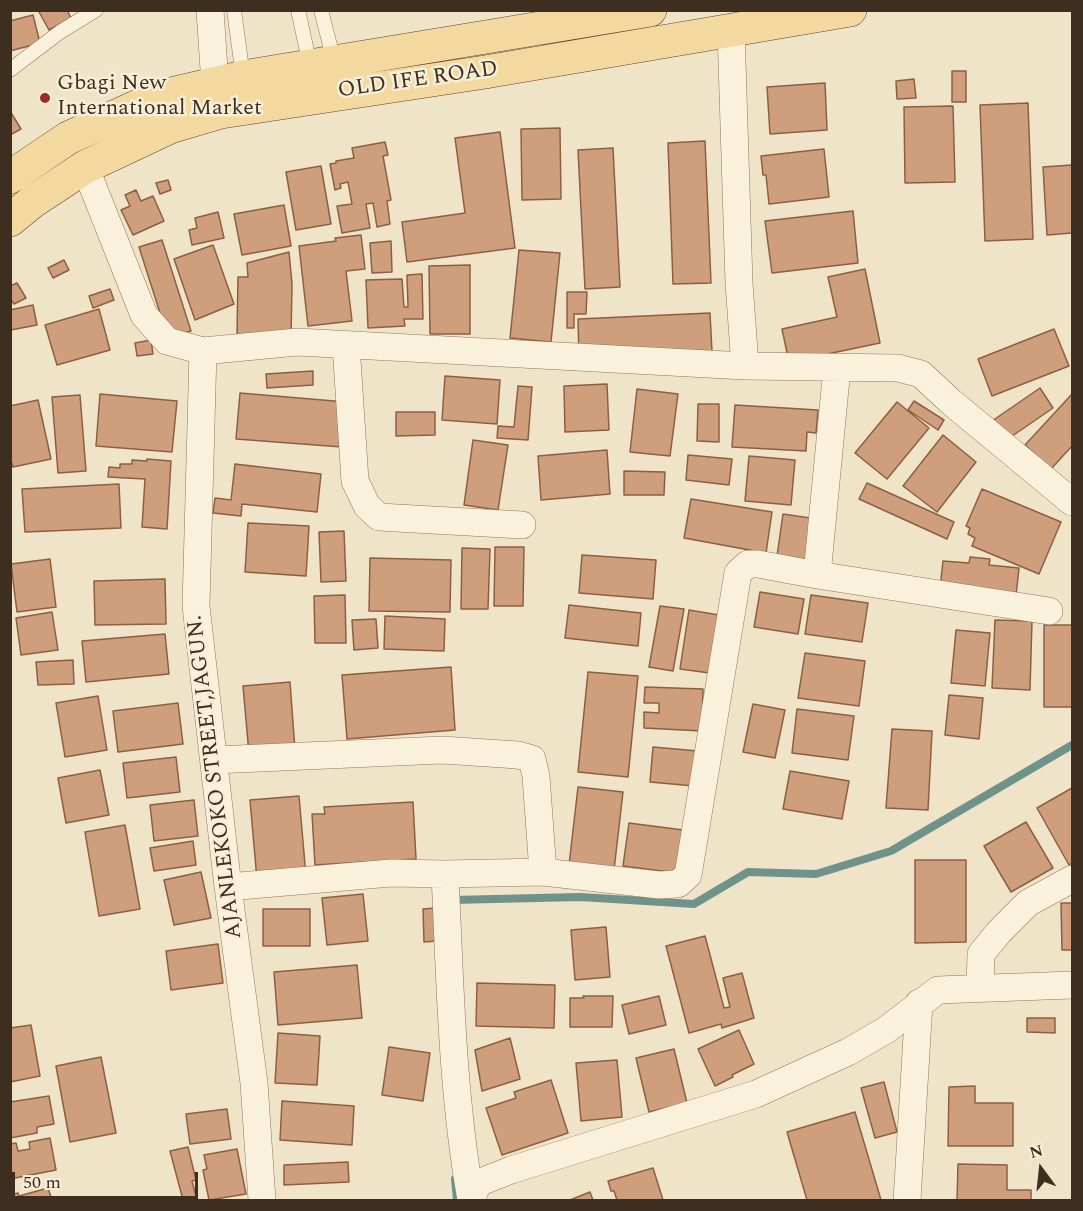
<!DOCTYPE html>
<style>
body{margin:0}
#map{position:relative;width:1083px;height:1211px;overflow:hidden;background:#f0e4c8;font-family:Spectral,serif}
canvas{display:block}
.frame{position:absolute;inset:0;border:12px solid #3d2e20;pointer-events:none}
.north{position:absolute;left:1011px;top:1139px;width:60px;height:60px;-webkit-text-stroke:4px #f7eed8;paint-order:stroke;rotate:345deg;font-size:16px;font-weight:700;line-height:24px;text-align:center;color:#3d2e20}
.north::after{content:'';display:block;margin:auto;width:21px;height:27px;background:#3d2e20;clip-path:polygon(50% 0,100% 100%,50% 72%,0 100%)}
.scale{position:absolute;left:12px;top:1172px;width:186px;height:27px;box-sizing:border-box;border:3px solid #3d2e20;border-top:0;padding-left:8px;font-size:18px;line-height:21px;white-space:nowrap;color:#3d2e20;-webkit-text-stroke:4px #f7eed8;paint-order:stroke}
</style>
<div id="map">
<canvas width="1083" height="1211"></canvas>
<div class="frame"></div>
<div class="north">N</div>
<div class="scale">50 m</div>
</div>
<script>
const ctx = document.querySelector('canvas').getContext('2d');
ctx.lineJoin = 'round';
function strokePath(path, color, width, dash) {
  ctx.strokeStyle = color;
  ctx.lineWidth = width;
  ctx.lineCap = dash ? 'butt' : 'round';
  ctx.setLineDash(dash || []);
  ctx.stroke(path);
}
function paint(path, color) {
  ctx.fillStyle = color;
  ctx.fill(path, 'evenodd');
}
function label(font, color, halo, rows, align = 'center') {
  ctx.font = font + ' Spectral,serif';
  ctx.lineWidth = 5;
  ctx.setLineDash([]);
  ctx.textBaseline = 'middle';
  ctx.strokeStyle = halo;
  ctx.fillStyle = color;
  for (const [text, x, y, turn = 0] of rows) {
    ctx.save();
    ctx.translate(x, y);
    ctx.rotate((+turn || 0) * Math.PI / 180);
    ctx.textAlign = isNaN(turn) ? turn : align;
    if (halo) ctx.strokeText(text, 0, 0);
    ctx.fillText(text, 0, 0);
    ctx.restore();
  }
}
const stream = new Path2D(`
 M452,900l128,-3 114,7 54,-32 68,2 75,-23 181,-106
 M455,1179l2,21`);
const building = new Path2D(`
 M38,10h29l4,8 -22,12z
 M33,15l7,28 -30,8v-30z
 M952,71h14v31h-14z
 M914,79l2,19 -19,1 -1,-18z
 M825,83l2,47 -57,4 -3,-47z
 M1028,103l5,136 -48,2 -5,-136z
 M953,106l2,76 -50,1 -1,-76z
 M10,111l11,18 -11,6z
 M560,128l1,71 -39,1 -1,-71z
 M500,132l15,116 -108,14 -5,-40 63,-9 -10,-75z
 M705,141l6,142 -38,1 -5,-141z
 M385,142l3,13 -5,1 8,44 -4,1 3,23 -13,3 -4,-24 -7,1 4,24 -28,5 -5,-27 15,-2 -4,-22 -8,2 1,4 -6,2 -5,-26 6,-1v-2l18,-3 -2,-10z
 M613,148l7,139 -35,2 -7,-139z
 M824,149l5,48 -60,7 -3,-29h-3l-2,-19z
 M1072,165v68l-25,2 -4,-68z
 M321,166l10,58 -35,6 -10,-58z
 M168,180l3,10 -11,4 -4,-11z
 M136,190l5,11 12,-5 11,25 -31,14 -12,-25 9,-4 -5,-11z
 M284,205l7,41 -49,9 -8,-41z
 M853,211l5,52 -86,10 -7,-52z
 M218,212l6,26 -32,7 -3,-15 8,-2 -2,-10z
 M361,235l4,34 -19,2 6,50 -44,5 -9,-80 37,-5 -1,-3z
 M162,240l29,91 -23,7 -29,-91z
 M391,241l1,31 -20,1 -2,-30z
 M213,245l21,59 -39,16 -21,-61z
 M519,250l41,3 -9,89 -41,-4z
 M289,252l3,32 -1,53 -54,-2 1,-58h10l-1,-14z
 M64,260l5,10 -16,8 -5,-10z
 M470,265v69h-40l-1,-68z
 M865,269l15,74 -91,19 -7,-33 55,-12 -9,-40z
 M422,274l1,45h-19l1,7 -37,2 -2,-48 36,-1 2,28h4l-1,-32z
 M17,283l9,15 -12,6 -4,-6v-12z
 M110,289l4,11 -21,8 -4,-12z
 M567,292h20l-1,22h-12v14h-7z
 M33,305l4,20 -26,5 -1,-20z
 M99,309l11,41 -53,15 -12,-40z
 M710,313l2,39 -133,5 -1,-38z
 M1054,329l15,37 -77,30 -14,-37z
 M151,340l2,14 -16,2 -2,-13z
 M313,371v14l-46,3 -1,-14z
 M445,376l55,4 -3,44 -55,-4z
 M607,384l2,46 -44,2 -1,-46z
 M518,386l14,1 -4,53 -31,-2 1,-12 16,1z
 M1040,388l13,20 -48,33 -13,-20z
 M637,389l41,5 -8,62 -40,-4z
 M240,393l106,9 -4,45 -106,-8z
 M100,394l77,7 -5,51 -76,-6z
 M1072,394v52l-21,23 -26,-24z
 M80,395l6,76 -28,2 -6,-76z
 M38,400l13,59 -38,8 -3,-10v-51z
 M914,401l30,19 -6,10 -30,-20z
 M897,402l32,26 -42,51 -32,-26z
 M698,404h21v38l-22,-1z
 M735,405l83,5 -2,23 -9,-1 -1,19 -74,-4z
 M396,412h39v23l-39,1z
 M943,435l33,27 -39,50 -34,-26z
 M473,440l35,5 -10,65 -34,-5z
 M607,450l3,44 -69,6 -3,-44z
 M688,455l44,4 -3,26 -43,-5z
 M749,456l46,4 -4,45 -46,-4z
 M147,459l24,2 -4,68 -25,-2 3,-48 -37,-2 1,-10 11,1v-4h12v-4l15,1z
 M235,464l86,10 -4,38 -75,-8 -1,12 -28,-3 2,-15 16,2z
 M624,471l41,1 -1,23h-40z
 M867,483l87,39 -7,17 -88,-40z
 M119,484l2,44 -96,4 -3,-43z
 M982,489l79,33 -22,52 -67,-28 3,-8 -7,-4 2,-6 -4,-2z
 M691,499l81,13 -6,41 -82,-15z
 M783,514l34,5 -7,49 -34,-5z
 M248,523l61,3 -3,50 -61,-4z
 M344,531l2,50 -25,1 -2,-50z
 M495,547h29l-1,59h-29z
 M462,548l28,1 -2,60h-27z
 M582,555l74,5 -3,39 -74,-6z
 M970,557l20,2 -1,6 30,3 -3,28 -76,-8 3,-27 26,2z
 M370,558l81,2 -1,52 -81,-1z
 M50,559l6,48 -39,5 -6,-48z
 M165,579l1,45 -71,1 -1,-44z
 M760,592l44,7 -6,35 -44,-7z
 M345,595l1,48h-31l-1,-47z
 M811,595l57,8 -6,39 -57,-8z
 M569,605l72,8 -3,33 -73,-8z
 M660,606l24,3 -11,62 -24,-4z
 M689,610l36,6 -8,58 -37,-5z
 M52,612l6,38 -37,5 -5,-37z
 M385,616l60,3 -1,32 -60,-2z
 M376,619l2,29 -24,2 -2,-30z
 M995,620l37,1 -2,69 -38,-2z
 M1044,625h28v82h-28z
 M956,630l34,3 -5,53 -34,-3z
 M165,634l4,40 -83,8 -4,-41z
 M805,653l60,8 -6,45 -61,-8z
 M73,660l1,24 -36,1 -2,-23z
 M451,667l4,63 -108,9 -5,-64z
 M588,672l50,4 -10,101 -50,-5z
 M290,682l5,68 -46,4 -6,-68z
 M645,687l58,2 -1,42 -58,-3v-16l15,1v-10h-15z
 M949,695l34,3 -4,41 -34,-4z
 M98,696l9,54 -42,7 -9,-54z
 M178,703l5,41 -65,8 -5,-41z
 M753,704l32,6 -10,48 -32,-6z
 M797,709l57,7 -6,44 -56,-7z
 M892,729l40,2 -4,79 -42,-2z
 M653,747l45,4 -4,35 -44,-4z
 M176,757l4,35 -53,6 -4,-35z
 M100,770l9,45 -43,8 -8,-45z
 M790,771l59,10 -7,38 -59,-10z
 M578,787l45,5 -9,78 -45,-5z
 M1072,788v75l-3,2 -32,-57z
 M299,796l7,80 -49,4 -7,-80z
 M194,800l4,36 -44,5 -4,-36z
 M413,802l3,57 -101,6 -3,-51h13l-1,-7z
 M1026,822l27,46 -42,24 -27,-46z
 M629,823l54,7 -6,43 -54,-7z
 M125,825l15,84 -41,7 -14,-84z
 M193,841l3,24 -42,6 -4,-23z
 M915,860h51v82l-51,1z
 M201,872l10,46 -37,7 -10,-45z
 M363,894l5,47 -41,4 -5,-47z
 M1061,903h11v47h-10z
 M435,908l1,33 -12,1 -1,-33z
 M263,909h47v37h-47z
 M606,927l4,50 -35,3 -4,-50z
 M705,936l19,72 6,-1 -7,-29 19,-5 12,45 -32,10 -1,-4 -32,9 -23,-87z
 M218,944l5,39 -52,7 -5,-39z
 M357,965l5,53 -84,7 -4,-53z
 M477,983l78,2 -1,43 -78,-2z
 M583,996h30l-1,31h-42v-29h14z
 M659,996l7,29 -37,9 -7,-29z
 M1027,1018h28v15l-28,-1z
 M31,1025l9,51 -30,6v-54z
 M739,1030l15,34 -22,11 1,2 -18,9 -17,-37z
 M278,1033l42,3 -3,49 -42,-2z
 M510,1038l10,41 -38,12 -7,-41z
 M389,1047l41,6 -7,48 -41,-6z
 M674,1049l13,54 -38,9 -13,-54z
 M101,1057l15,76 -46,9 -14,-76z
 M617,1060l5,57 -41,4 -5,-58z
 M551,1080l17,53 -66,22 -16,-47 30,-10 -2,-6z
 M884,1082l13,50 -22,6 -14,-50z
 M975,1086v17h38v43h-65l1,-59z
 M49,1096l5,28 -17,3v6l-27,5v-36z
 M282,1101l72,5 -2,39 -72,-5z
 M227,1109l4,30 -41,5 -4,-30z
 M855,1112l26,88h-74l-20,-68z
 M50,1138l6,32 -46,9v-35l6,-1 2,8 12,-2 -1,-7z
 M188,1147l8,33 -4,1 5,19h-14l-13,-49z
 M237,1149l9,45 -37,6 -6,-30 4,-1 -3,-14z
 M348,1162l1,20 -65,3v-20z
 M958,1164l49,1v25h24v10h-74z
 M653,1168l10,32h-46l-3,-9h-3l-3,-10z
 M48,1188l4,12h-42v-5l8,-2 1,3z
 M590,1192l3,8h-23z`);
const service = new Path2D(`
 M234,10l9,67
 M298,10l12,55
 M321,10l13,51
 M10,70l50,-38 36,-22`);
const minor = new Path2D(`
 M210,10l5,74
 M731,30l8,253 6,83
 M85,167l59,148 23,26 36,10 94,-9 448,24 153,2 23,6 30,28 121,100
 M346,345l9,136 12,25 12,11 143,8
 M203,351l-7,255 32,281 26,196 8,117
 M817,575l20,-207
 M214,760l228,-10 76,5 14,4 4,17 7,96 116,13 19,-1 10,-9 50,-302 10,-9h10l59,11 232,36
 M445,874c5,109 7,218 26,326
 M228,887l163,-14 54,1 98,-2
 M980,988l1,-34 18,-22 29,-29 44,-24
 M471,1200l7,-17 33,-13 245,-76 92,-42 38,-22 52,-40 134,-5
 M907,1200l12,-197`);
const primary = new Path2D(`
 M10,177l58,-39 90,-41 85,-20 407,-67
 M10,220l22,-18 53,-35 85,-40 51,-15 264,-40 365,-62`);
const markers = [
 [45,98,6,"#9e2a2b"]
];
const streetNames = [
 ["OLD IFE ROAD",418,81,-8],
 ["AJANLEKOKO STREET,JAGUN.",216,777,-97]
];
const poiNames = [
 ["Gbagi New",57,85],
 ["International Market",57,110]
];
strokePath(stream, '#6f938a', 8);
paint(building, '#cf9f7d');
strokePath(building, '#8d5f41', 1.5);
strokePath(service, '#8d765c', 15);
strokePath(minor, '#8d765c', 28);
strokePath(primary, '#5b4430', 34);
strokePath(service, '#faf1dc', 14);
strokePath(minor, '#faf1dc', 27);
strokePath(primary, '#f3d9a0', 33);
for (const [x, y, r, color] of markers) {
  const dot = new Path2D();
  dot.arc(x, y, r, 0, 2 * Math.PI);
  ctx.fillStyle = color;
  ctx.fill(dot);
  strokePath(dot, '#f7eed8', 2);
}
label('22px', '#3d2e20', '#f7eed8', streetNames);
label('22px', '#3d2e20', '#f7eed8', poiNames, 'left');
</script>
